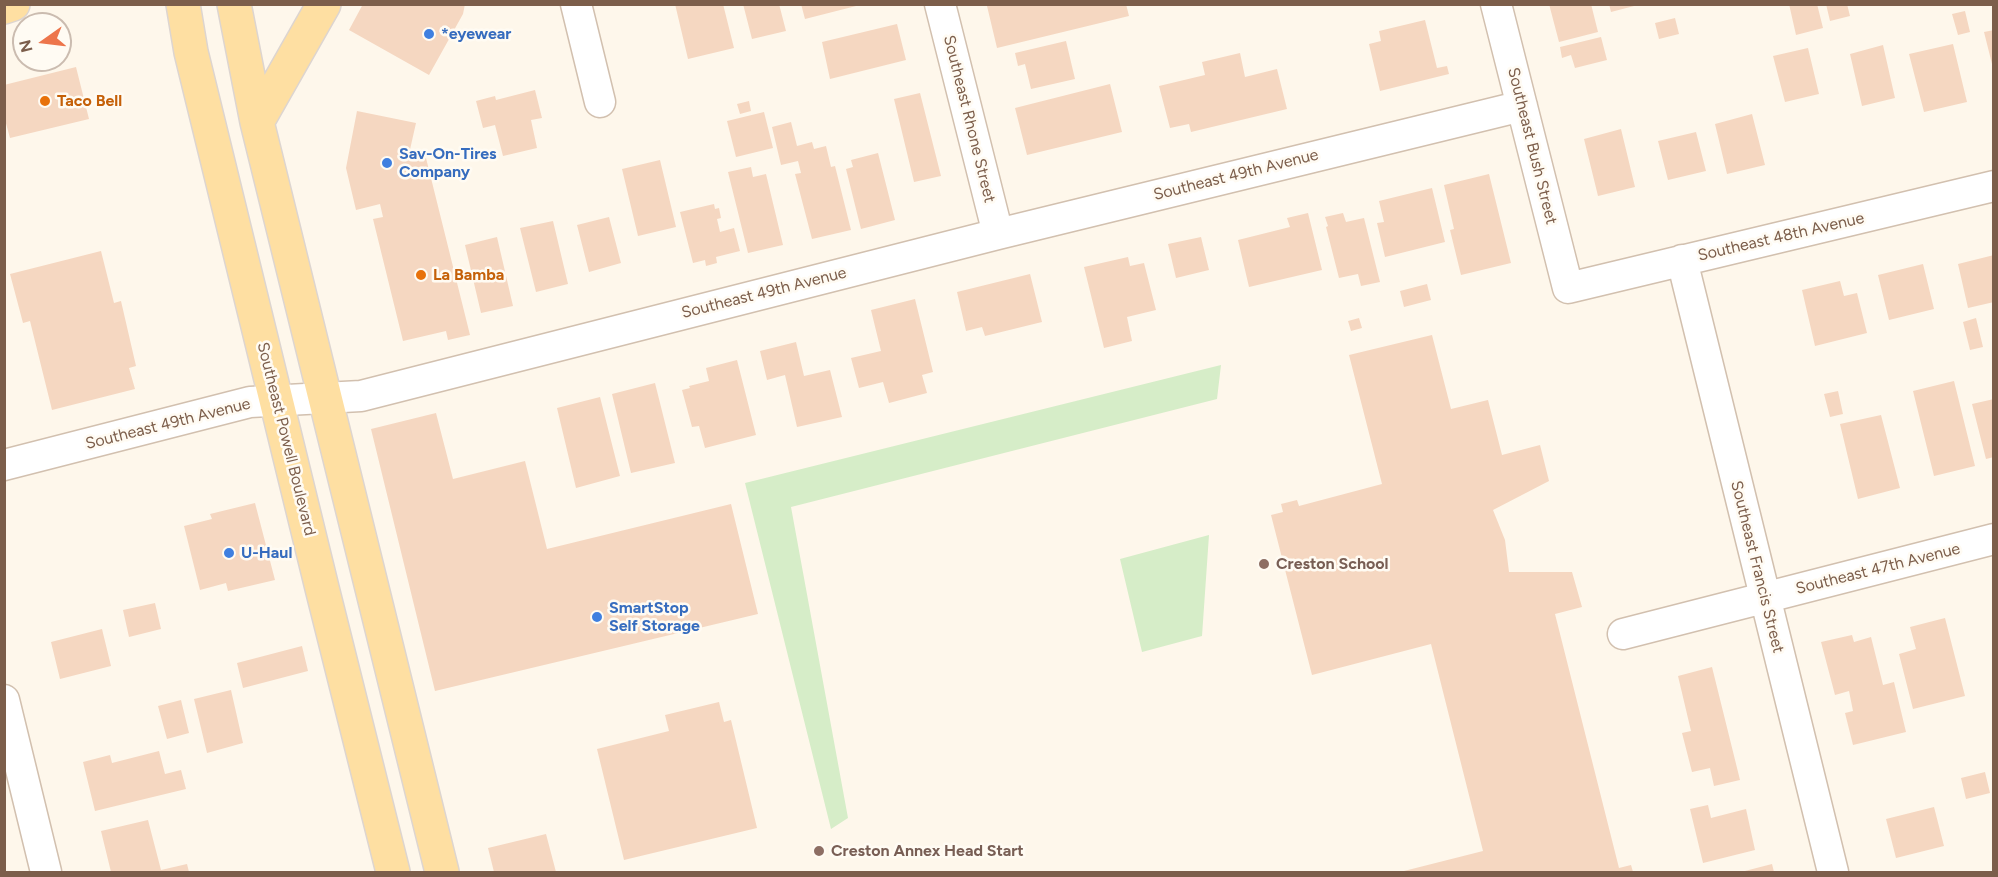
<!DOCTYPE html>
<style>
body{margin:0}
#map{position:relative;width:1998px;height:877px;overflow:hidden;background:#fef7eb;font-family:Figtree,sans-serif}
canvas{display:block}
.frame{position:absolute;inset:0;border:6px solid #7c5e4b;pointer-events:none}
.north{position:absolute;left:12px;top:12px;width:60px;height:60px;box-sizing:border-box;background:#fffbf3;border:2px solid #cbbcb0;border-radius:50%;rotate:256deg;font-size:16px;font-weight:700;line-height:24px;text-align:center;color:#7c5e4b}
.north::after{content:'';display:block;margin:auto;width:21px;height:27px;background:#ed754b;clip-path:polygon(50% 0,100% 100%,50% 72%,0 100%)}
</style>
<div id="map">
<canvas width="1998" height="877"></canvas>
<div class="frame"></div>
<div class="north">N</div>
</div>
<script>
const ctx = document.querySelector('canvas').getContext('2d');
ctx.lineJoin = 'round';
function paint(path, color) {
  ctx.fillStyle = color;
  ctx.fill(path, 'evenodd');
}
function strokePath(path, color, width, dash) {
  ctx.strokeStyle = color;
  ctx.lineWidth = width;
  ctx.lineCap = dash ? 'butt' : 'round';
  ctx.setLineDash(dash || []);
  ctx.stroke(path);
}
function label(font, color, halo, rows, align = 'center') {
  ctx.font = font + ' Figtree,sans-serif';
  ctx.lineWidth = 5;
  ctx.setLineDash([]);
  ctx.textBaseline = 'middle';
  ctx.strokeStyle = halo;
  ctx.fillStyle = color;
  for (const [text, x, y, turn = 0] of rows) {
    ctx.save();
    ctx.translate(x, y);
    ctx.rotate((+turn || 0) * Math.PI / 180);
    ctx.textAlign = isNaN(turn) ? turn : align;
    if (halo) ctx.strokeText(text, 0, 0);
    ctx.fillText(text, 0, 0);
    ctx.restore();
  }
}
const green = new Path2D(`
 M1221,365l-4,34 -426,108 57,311 -17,11 -86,-346z
 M1209,535l-7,101 -60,16 -22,-93z`);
const building = new Path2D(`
 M363,4h102l-2,10 -34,61 -80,-45z
 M675,4h48l11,44 -46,11z
 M743,4h36l7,27 -34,8z
 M801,4h59v1l-55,14z
 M991,4h135l3,12 -132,32 -10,-42z
 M1549,4h42l7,28 -39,10z
 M1609,4h29v1l-27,7z
 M1789,4h28l6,24 -27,7z
 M1826,4h21l3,12 -20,5z
 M1965,11l5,21 -12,3 -6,-21z
 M1675,18l4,16 -20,5 -4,-16z
 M1425,20l12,48 10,-2 2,8 -69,17 -11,-47 12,-3 -2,-10z
 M897,24l9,36 -76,19 -8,-37z
 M1994,30v38h-1l-9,-36z
 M1601,37l6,23 -32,8 -4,-13 -9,3 -2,-11z
 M1066,41l9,38 -44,10 -6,-25 -7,2 -3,-13z
 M1953,44l14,58 -43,10 -15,-58z
 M1883,45l12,53 -33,8 -12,-52z
 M1808,48l11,46 -34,8 -12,-46z
 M1240,53l5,24 32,-8 10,40 -96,23 -2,-8 -19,4 -11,-42 46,-11 -3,-13z
 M76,67l13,52 -79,19 -6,-22v-31z
 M1110,84l12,48 -95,23 -12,-47z
 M535,90l7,28 -11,2 6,28 -34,8 -8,-31 -12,3 -7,-27 19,-5 1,4z
 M920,93l21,83 -27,6 -20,-83z
 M749,101l2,10 -11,3 -3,-10z
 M357,111l59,12 -7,31 17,4 44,177 -22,5 -2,-9 -43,10 -30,-122 10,-2 -3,-13 -24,6 -10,-42z
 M764,112l9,36 -37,9 -9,-36z
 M1752,114l13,51 -38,9 -12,-50z
 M791,122l6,24 15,-4 2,7 12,-3 5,21 4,-1 16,64 -39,9 -17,-65 6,-1 -3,-12 -17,4 -9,-38z
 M1621,129l14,58 -37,9 -14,-57z
 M1696,132l10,39 -38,9 -10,-39z
 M878,153l17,67 -34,9 -15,-60 7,-2 -2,-7z
 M660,160l16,67 -38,9 -16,-67z
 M751,167l2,10 13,-3 17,71 -35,8 -20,-81z
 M1489,174l22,89 -50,12 -11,-45 4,-1 -10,-44z
 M1432,188l13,54 -60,15 -8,-34 7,-1 -5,-21z
 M714,204l1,5 4,-1 2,10 -4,1 3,13 14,-4 6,23 -24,6 1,6 -11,3 -1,-6 -12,3 -13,-51z
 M1308,213l14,57 -73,17 -11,-47 52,-13 -3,-9z
 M1343,213l3,9 18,-4 16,64 -19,4 -3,-12 -19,4 -13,-51 2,-1 -3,-9z
 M609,217l12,46 -32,9 -12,-47z
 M553,221l15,63 -32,8 -16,-64z
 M497,237l16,69 -32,7 -16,-68z
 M1201,237l8,33 -33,8 -8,-34z
 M101,251l13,52 7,-2 15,65 -7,2 6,21 -83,21 -22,-89 -7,2 -13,-49z
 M1994,255v47l-26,6 -10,-44z
 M1128,257l2,9 14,-3 12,47 -29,7 5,24 -28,7 -20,-81z
 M1923,264l11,45 -45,11 -11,-45z
 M1030,274l12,48 -57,14 -3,-9 -16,4 -9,-39z
 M1840,281l4,15 13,-3 10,40 -52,13 -13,-56z
 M1427,284l4,16 -27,7 -4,-16z
 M915,299l18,73 -11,3 5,18 -38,10 -6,-21 -24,6 -8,-30 30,-7 -10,-41z
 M1359,318l3,10 -11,3 -3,-10z
 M1976,318l7,29 -13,3 -7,-28z
 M1432,335l19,74 37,-9 14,55 38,-10 9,36 -56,29 12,30 4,32h63l10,35 -27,7 64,254 12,-3 2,7h-233l83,-21 -52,-207 -119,31 -41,-160 12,-3 -2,-8 16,-4 2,6 83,-22 -33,-129z
 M796,342l8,34 26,-6 12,47 -45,10 -12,-52 -18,5 -7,-29z
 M737,360l19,75 -51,13 -6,-22 -7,1 -10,-37 8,-2 -1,-2 20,-5 -3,-13z
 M1954,381l21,85 -41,10 -21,-85z
 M655,383l20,80 -44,10 -19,-79z
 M1838,391l5,23 -13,3 -6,-23z
 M600,397l20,79 -44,12 -19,-80z
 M1994,399v58l-8,2 -14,-55z
 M436,413l17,66 72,-18 22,88 184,-45 27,110 -323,77 -64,-262z
 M1881,415l19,73 -42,11 -18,-75z
 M255,503l20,77 -47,11 -2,-8 -26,7 -16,-64 28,-7 -2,-5z
 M155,603l6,26 -32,8 -6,-27z
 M1945,618l20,78 -52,13 -14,-55 17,-5 -6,-22z
 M102,629l9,37 -51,13 -9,-37z
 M1852,635l2,7 17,-5 12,48 11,-3 12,50 -53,13 -8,-32 8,-2 -4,-20 -14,4 -14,-53z
 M302,646l6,25 -65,17 -6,-25z
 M1712,667l28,113 -26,6 -4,-18 -18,4 -10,-39 9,-2 -13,-55z
 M231,690l12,53 -36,10 -13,-54z
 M181,700l8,33 -22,6 -9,-33z
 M719,702l5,20 7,-2 26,108 -133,32 -27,-111 72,-18 -4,-16z
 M159,751l6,23 16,-4 5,19 -91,22 -12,-49 27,-7 2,8z
 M1985,772l5,21 -24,6 -5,-21z
 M1708,805l3,13 35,-9 9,41 -52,13 -13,-54z
 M1934,807l10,39 -48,12 -10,-39z
 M148,820l13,50 26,-6 2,8h-78l-10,-41z
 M546,834l10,38h-62l-6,-24z
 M1772,864l2,8h-33z`);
const minor = new Path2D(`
 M576,4l24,98
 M940,4l58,230
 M1496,4l72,284 426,-102
 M1682,260l151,612
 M4,465l246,-63 111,-6 637,-162 524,-128
 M1623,634l371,-95
 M4,700l42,172`);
const major = new Path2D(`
 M183,4l8,48 131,536 71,284
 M234,4l23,118 185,750
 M4,7l9,-3
 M257,122l67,-118`);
const markers = [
 [429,34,6,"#3f7fe0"],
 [45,101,6,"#e8710a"],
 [387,163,6,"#3f7fe0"],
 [421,275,6,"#e8710a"],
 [229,553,6,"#3f7fe0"],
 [1264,564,6,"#8d6e63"],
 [597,617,6,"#3f7fe0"],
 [819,851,6,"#8d6e63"]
];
const shopNames = [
 ["*eyewear",441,34],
 ["Sav-On-Tires",399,154],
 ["Company",399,172],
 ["U-Haul",241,553],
 ["SmartStop",609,608],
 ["Self Storage",609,626]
];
const foodNames = [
 ["Taco Bell",57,101],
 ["La Bamba",433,275]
];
const streetNames = [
 ["Southeast Rhone Street",969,119,76],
 ["Southeast Bush Street",1532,146,76],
 ["Southeast 49th Avenue",1236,175,-14],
 ["Southeast 48th Avenue",1781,237,-13],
 ["Southeast 49th Avenue",764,293,-14],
 ["Southeast 49th Avenue",168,424,-14],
 ["Southeast Powell Boulevard",286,439,76],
 ["Southeast Francis Street",1757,567,76],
 ["Southeast 47th Avenue",1878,569,-14]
];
const educationNames = [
 ["Creston School",1276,564],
 ["Creston Annex Head Start",831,851]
];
paint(green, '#d6edc8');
paint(building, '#f5d7c1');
strokePath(minor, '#d2c0af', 33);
strokePath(major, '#ddd5d0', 36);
strokePath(minor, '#fff', 30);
strokePath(major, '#fedfa2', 33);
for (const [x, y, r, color] of markers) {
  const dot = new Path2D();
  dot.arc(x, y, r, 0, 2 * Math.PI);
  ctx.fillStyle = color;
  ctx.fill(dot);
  strokePath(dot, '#fffbf3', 2);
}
label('bold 16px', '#366cbe', '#fffbf3', shopNames, 'left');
label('bold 16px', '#c56008', '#fffbf3', foodNames, 'left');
label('16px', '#7c5e4b', '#fffbf3', streetNames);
label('bold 16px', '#785e54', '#fffbf3', educationNames, 'left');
</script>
